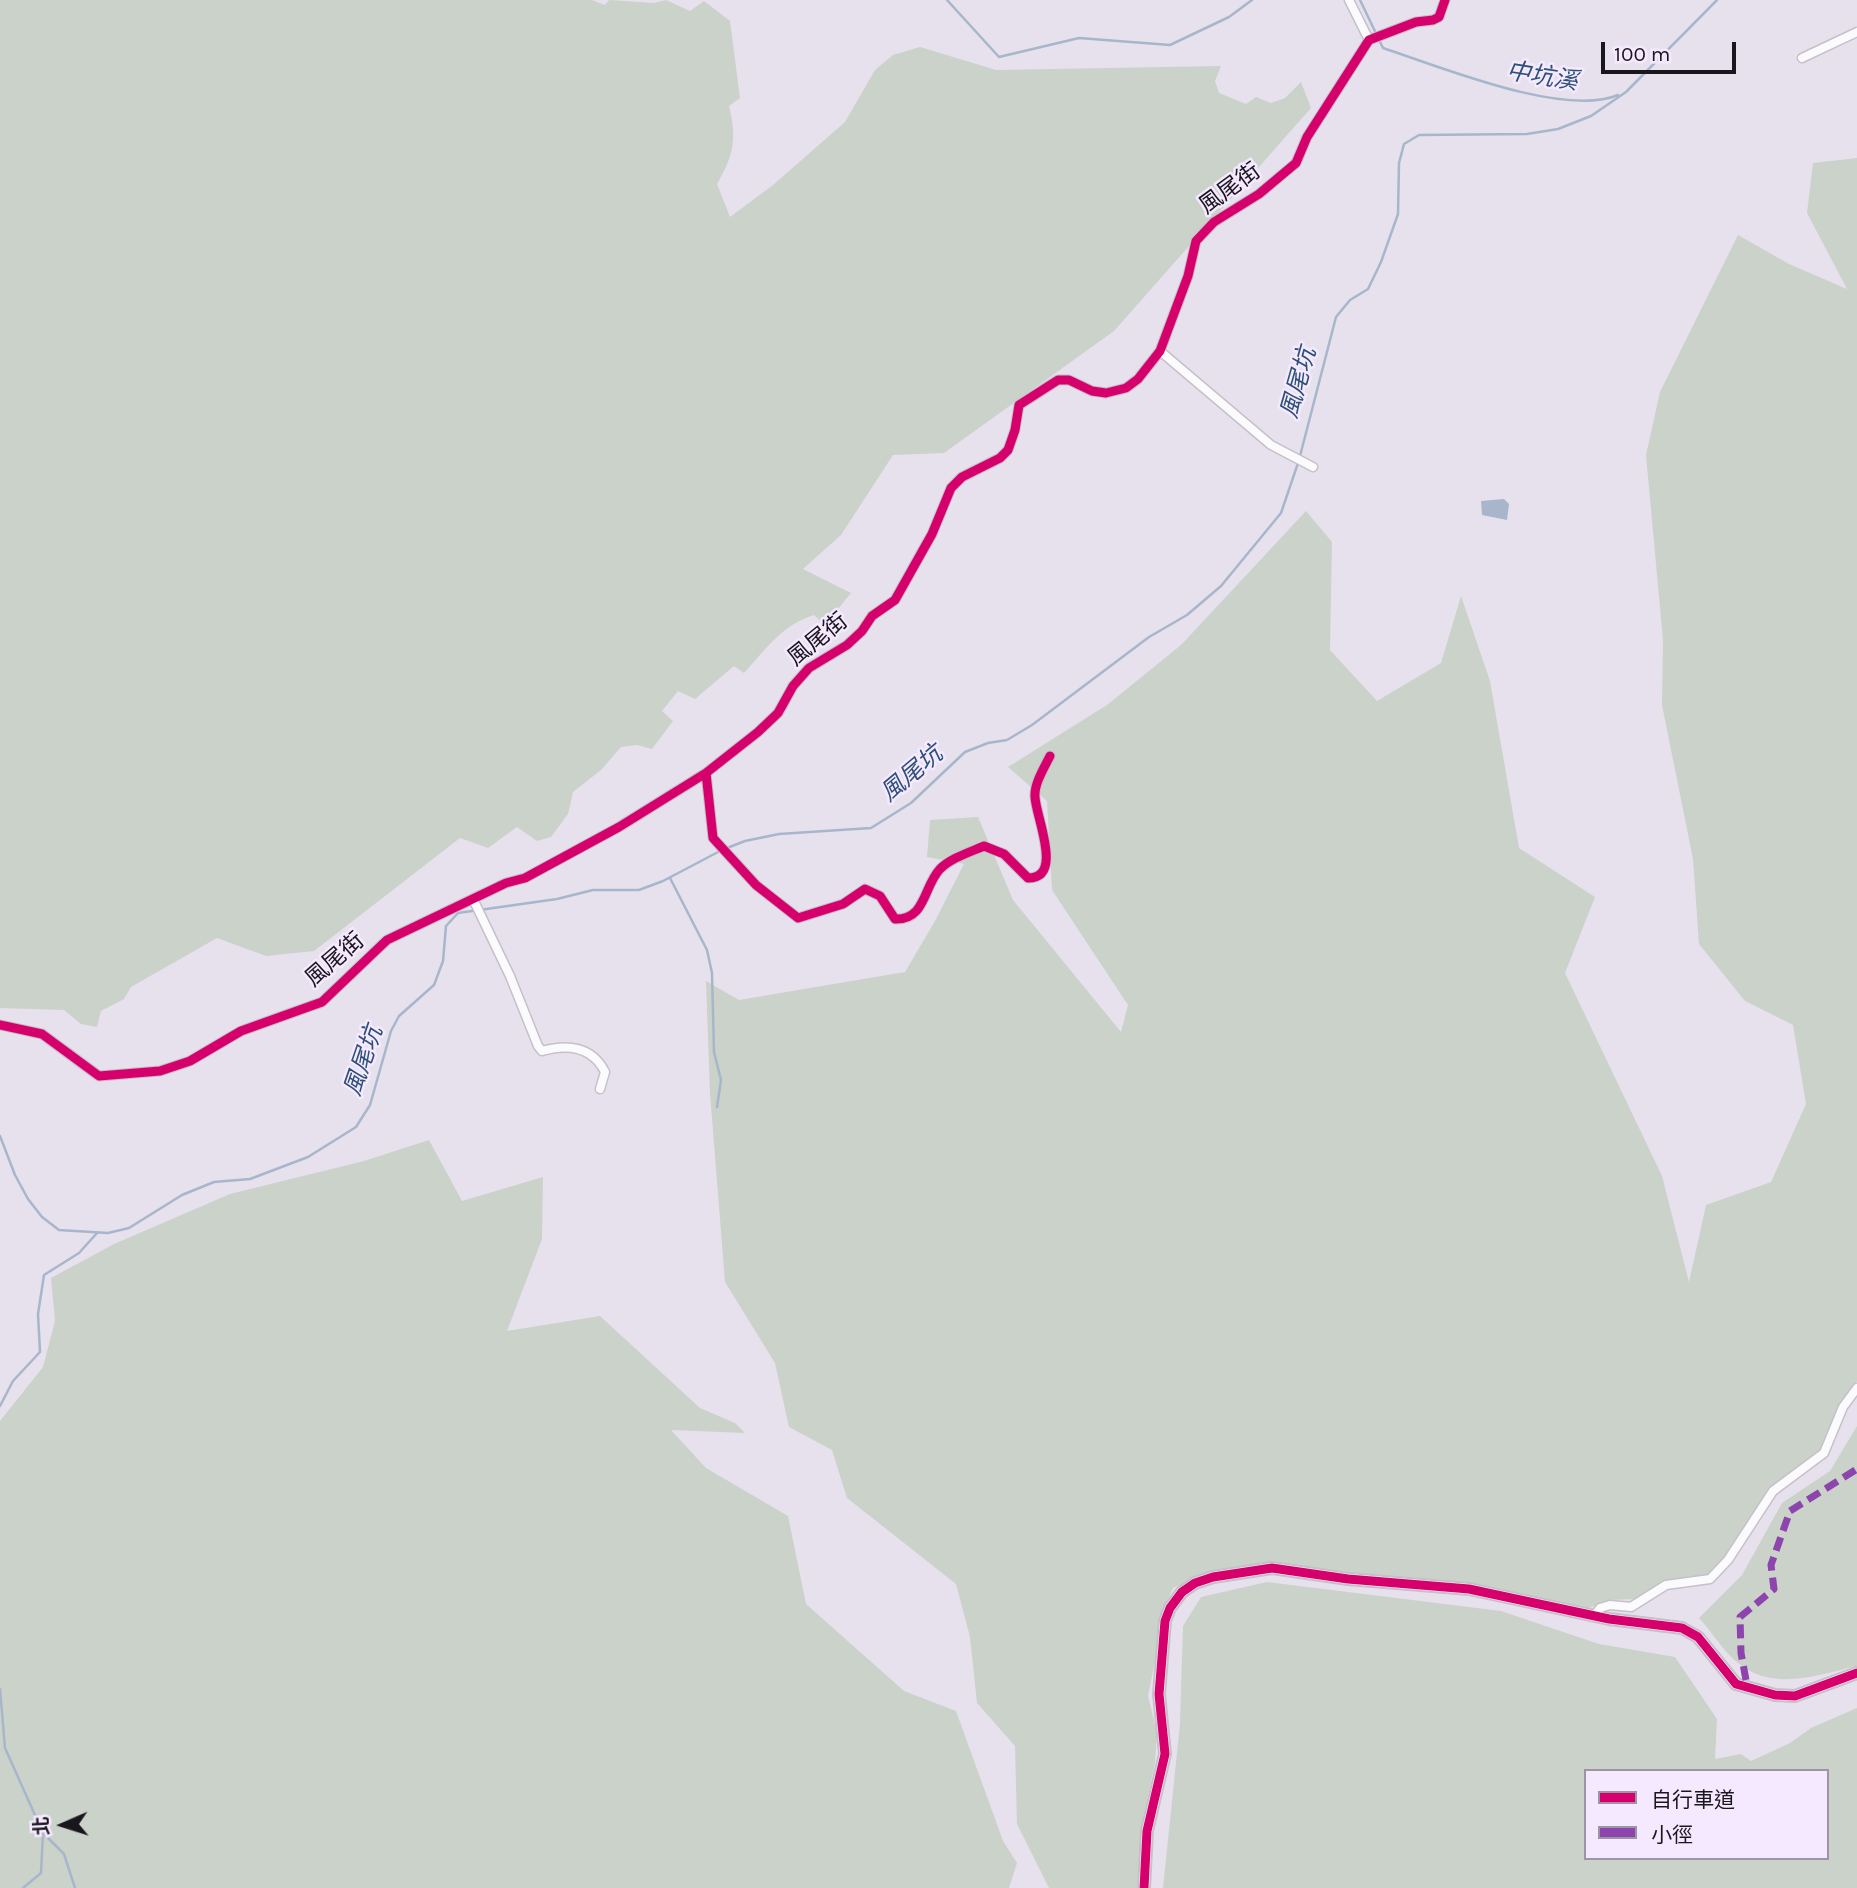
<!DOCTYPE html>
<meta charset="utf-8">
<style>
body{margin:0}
#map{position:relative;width:1857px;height:1888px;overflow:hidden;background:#e7e1ed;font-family:Karla,"Noto Sans TC",sans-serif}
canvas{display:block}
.legend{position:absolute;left:1584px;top:1769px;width:245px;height:91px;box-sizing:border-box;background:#f5e9ff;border:2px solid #9d95a5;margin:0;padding:9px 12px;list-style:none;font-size:21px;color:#1a161d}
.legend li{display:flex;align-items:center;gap:14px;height:35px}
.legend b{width:35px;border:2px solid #9d95a5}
.north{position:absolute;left:28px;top:1790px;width:70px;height:70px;-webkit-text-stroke:5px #f5e9ff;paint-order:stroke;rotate:267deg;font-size:19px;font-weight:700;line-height:28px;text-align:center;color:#1a161d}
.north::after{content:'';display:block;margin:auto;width:24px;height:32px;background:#1a161d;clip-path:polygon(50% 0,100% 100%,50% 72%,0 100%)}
.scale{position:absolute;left:1601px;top:42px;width:135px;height:32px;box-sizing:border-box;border:4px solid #1a161d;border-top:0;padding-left:9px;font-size:21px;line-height:24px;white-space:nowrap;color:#1a161d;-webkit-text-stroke:5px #f5e9ff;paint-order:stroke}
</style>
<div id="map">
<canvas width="1857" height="1888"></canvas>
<ul class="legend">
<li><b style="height:9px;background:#d6006c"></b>自行車道</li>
<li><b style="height:9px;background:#8e44ad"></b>小徑</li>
</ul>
<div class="north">北</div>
<div class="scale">100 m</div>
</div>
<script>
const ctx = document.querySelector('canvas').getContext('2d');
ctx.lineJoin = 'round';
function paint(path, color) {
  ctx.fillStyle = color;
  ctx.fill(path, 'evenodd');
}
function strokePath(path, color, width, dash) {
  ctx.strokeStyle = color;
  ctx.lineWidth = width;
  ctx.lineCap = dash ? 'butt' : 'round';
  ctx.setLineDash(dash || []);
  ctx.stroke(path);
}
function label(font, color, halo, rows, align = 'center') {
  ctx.font = font + ' Karla,"Noto Sans TC",sans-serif';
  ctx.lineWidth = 5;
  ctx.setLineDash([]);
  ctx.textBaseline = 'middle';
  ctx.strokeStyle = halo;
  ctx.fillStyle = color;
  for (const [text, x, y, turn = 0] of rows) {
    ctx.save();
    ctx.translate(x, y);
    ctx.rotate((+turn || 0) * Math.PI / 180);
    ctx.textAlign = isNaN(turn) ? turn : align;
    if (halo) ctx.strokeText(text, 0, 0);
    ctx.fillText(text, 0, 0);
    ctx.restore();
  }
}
const green = new Path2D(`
 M0,0h592l13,5 4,-5 45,3 12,-3 24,11 14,-10 26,20 10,77 -11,8c8,33 5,49 -12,78l13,33 43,-32 72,-63 30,-52 18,-15 27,-8 76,23 225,-4 -6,15 4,12 27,11 10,-7 15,6 14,-5 16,-16 10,26 -197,223 -170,122 -51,2 -52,80 -38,34 48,24 -26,32 -11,-10c-31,9 -49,35 -70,58l-10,-7 -39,33 -17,-8 -16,20 11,10 -21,28 -15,-4 -16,2 -20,23 -28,22 -5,22 -17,23 -14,4 -20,-14 -29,21 -28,-10 -146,113 -48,5 -49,-18 -86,49 -7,12 -23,12 -4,16 -16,-3 -17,-14 -64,-2z
 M1857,158v1223l-16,24 -17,41 -52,43 -52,77 -20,14 -35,3 -27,16 -29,1 -22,9 -310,-44 -60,5 -44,18 -6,14 -19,94 9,37 -2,30 -13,61 -5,64h-88l-32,-64 -2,-78 -38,-43 -7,-66 -14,-53 -109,-86 -15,-48 -43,-23 -14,-64 -50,-81 -15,-189 -4,-112 33,19 166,-28 30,-51 29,-57 -37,-7 3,-37 48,-3 35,83 108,132 7,-27 -76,-115 -5,-89 -39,-34 99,-62 74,-60 125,-134 26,31 -2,108 47,51 64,-38 20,-67 29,85 29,167 76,49 -30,76 97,203 27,106 17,-77 65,-23 35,-78 -13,-79 -48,-24 -46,-57 -6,-85 -31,-154 1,-65 -17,-185 14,-63 78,-157 51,29 58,25 -40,-76 6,-50z
 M429,1140l33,61 81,-24 -1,62 -35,92 93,-15 100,92 35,15 10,10 -74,-3 35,38 82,48 18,88 98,87 52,20 47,130 14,22 -8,25h-1009v-467l43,-54 12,-46 -4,-43 63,-34 116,-50 134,-33z
 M1857,1426v240c-39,9 -84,26 -119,-3 -15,-12 -26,-31 -39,-45l43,-43 40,-72 48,-32z
 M1267,1582l234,29 98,33 76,13 42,62 -2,40 26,-5 10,7 39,-18 21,-15 46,-20v180h-694l17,-164 3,-98 18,-29zM1586,1771h241v87h-241z`);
const water = new Path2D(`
 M1504,499l5,5 -2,16 -25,-5 -1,-14z`);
const stream = new Path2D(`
 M947,0l52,57 80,-19 91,7 59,-28 23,-17
 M1360,0l23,48c55,18 181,70 235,47
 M1627,91l90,-91
 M1300,456l36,-139 14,-17 18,-11 13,-27 17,-48 1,-51 5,-19 15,-9 108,-1 31,-5 33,-13 35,-24
 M727,848l18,-7 34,-7 92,-6 40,-25 54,-51 23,-9 19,-3 25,-15 117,-88 38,-22 34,-29 60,-73 17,-50
 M670,878l37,72 5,23 2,79 7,28 -4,27
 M0,1136l15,39 13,24 14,18 17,13 49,3 21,-5 53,-33 32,-13 36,-3 58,-22 48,-30 14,-22 21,-74 8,-15 35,-31 9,-24 3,-35 12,-13 99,-14 36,-9h46l24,-9 57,-30
 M0,1406l13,-25 27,-29 -2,-38 6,-39 35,-22 18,-20
 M0,1689l5,59 38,85 -2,40 -18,15
 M43,1833l21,21 11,34`);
const minor = new Path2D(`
 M1349,0l20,40
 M1802,58l55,-26
 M1160,351l111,94 42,22
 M706,773l7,65 43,47 42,33 45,-14 22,-15 15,7 15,23c31,1 28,-32 45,-50 11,-11 30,-17 44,-23l20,8 24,24c36,0 8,-60 7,-81 -1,-13 9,-29 15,-41
 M473,899l37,77 28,70 4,5c25,-7 50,-5 63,21l-5,17
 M0,1025l42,9 57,42 61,-5 30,-10 51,-30 81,-29 65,-62 119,-57 19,-5 94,-51 87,-54 52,-41 20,-19 15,-27 16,-18 38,-23 15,-14 10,-15 23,-16 37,-66 19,-46 11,-11 38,-19 8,-8 7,-20 4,-25 39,-25h11l23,11 14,2 20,-5 12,-9 22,-28 28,-75 8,-35 18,-19 45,-28 37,-31 11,-26 62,-97 47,-18 17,-2 6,-3 6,-17
 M1595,1615l5,-7 10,-3 21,2 35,-22 44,-6 18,-19 45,-69 51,-38 19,-46 14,-19`);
const tertiary = new Path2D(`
 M1144,1888l3,-57 18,-77 -6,-60 6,-73 5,-13 12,-16 13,-9 18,-6 59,-9 76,11 121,10 140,30 73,9 16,9 38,47 39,11 20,1 62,-23`);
const quiet = new Path2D(`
 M1746,1680l-5,-27 -1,-36 34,-28 -3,-24 19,-54 67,-42`);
const cycleway = new Path2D(`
 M706,773l7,65 43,47 42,33 45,-14 22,-15 15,7 15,23c31,1 28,-32 45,-50 11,-11 30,-17 44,-23l20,8 24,24c36,0 8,-60 7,-81 -1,-13 9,-29 15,-41
 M0,1025l42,9 57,42 61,-5 30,-10 51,-30 81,-29 65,-62 119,-57 19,-5 94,-51 87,-54 52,-41 20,-19 15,-27 16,-18 38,-23 15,-14 10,-15 23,-16 37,-66 19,-46 11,-11 38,-19 8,-8 7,-20 4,-25 39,-25h11l23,11 14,2 20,-5 12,-9 22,-28 28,-75 8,-35 18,-19 45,-28 37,-31 11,-26 62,-97 47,-18 17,-2 6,-3 6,-17
 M1144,1888l3,-57 18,-77 -6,-60 6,-73 5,-13 12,-16 13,-9 18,-6 59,-9 76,11 121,10 140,30 73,9 16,9 38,47 39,11 20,1 62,-23`);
const streetNames = [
 ["風尾街",1230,189,-36],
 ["風尾街",818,640,-39],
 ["風尾街",335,960,-41]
];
const waterNames = [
 ["中坑溪",1542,77,9],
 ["風尾坑",1299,383,-74],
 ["風尾坑",912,774,-40],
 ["風尾坑",364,1061,-71]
];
paint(green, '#cad2c9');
paint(water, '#a8b6cb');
strokePath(stream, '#a8b6cb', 2.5);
strokePath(minor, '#c5c0c9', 11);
strokePath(tertiary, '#c5c0c9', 14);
strokePath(minor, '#fbfafc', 8);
strokePath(tertiary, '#fbfafc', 10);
strokePath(quiet, '#8e44ad', 7, [14, 7]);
strokePath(cycleway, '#d6006c', 9);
label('23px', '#1a161d', '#f5e9ff', streetNames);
label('italic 24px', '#2d5076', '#f5e9ff', waterNames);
</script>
